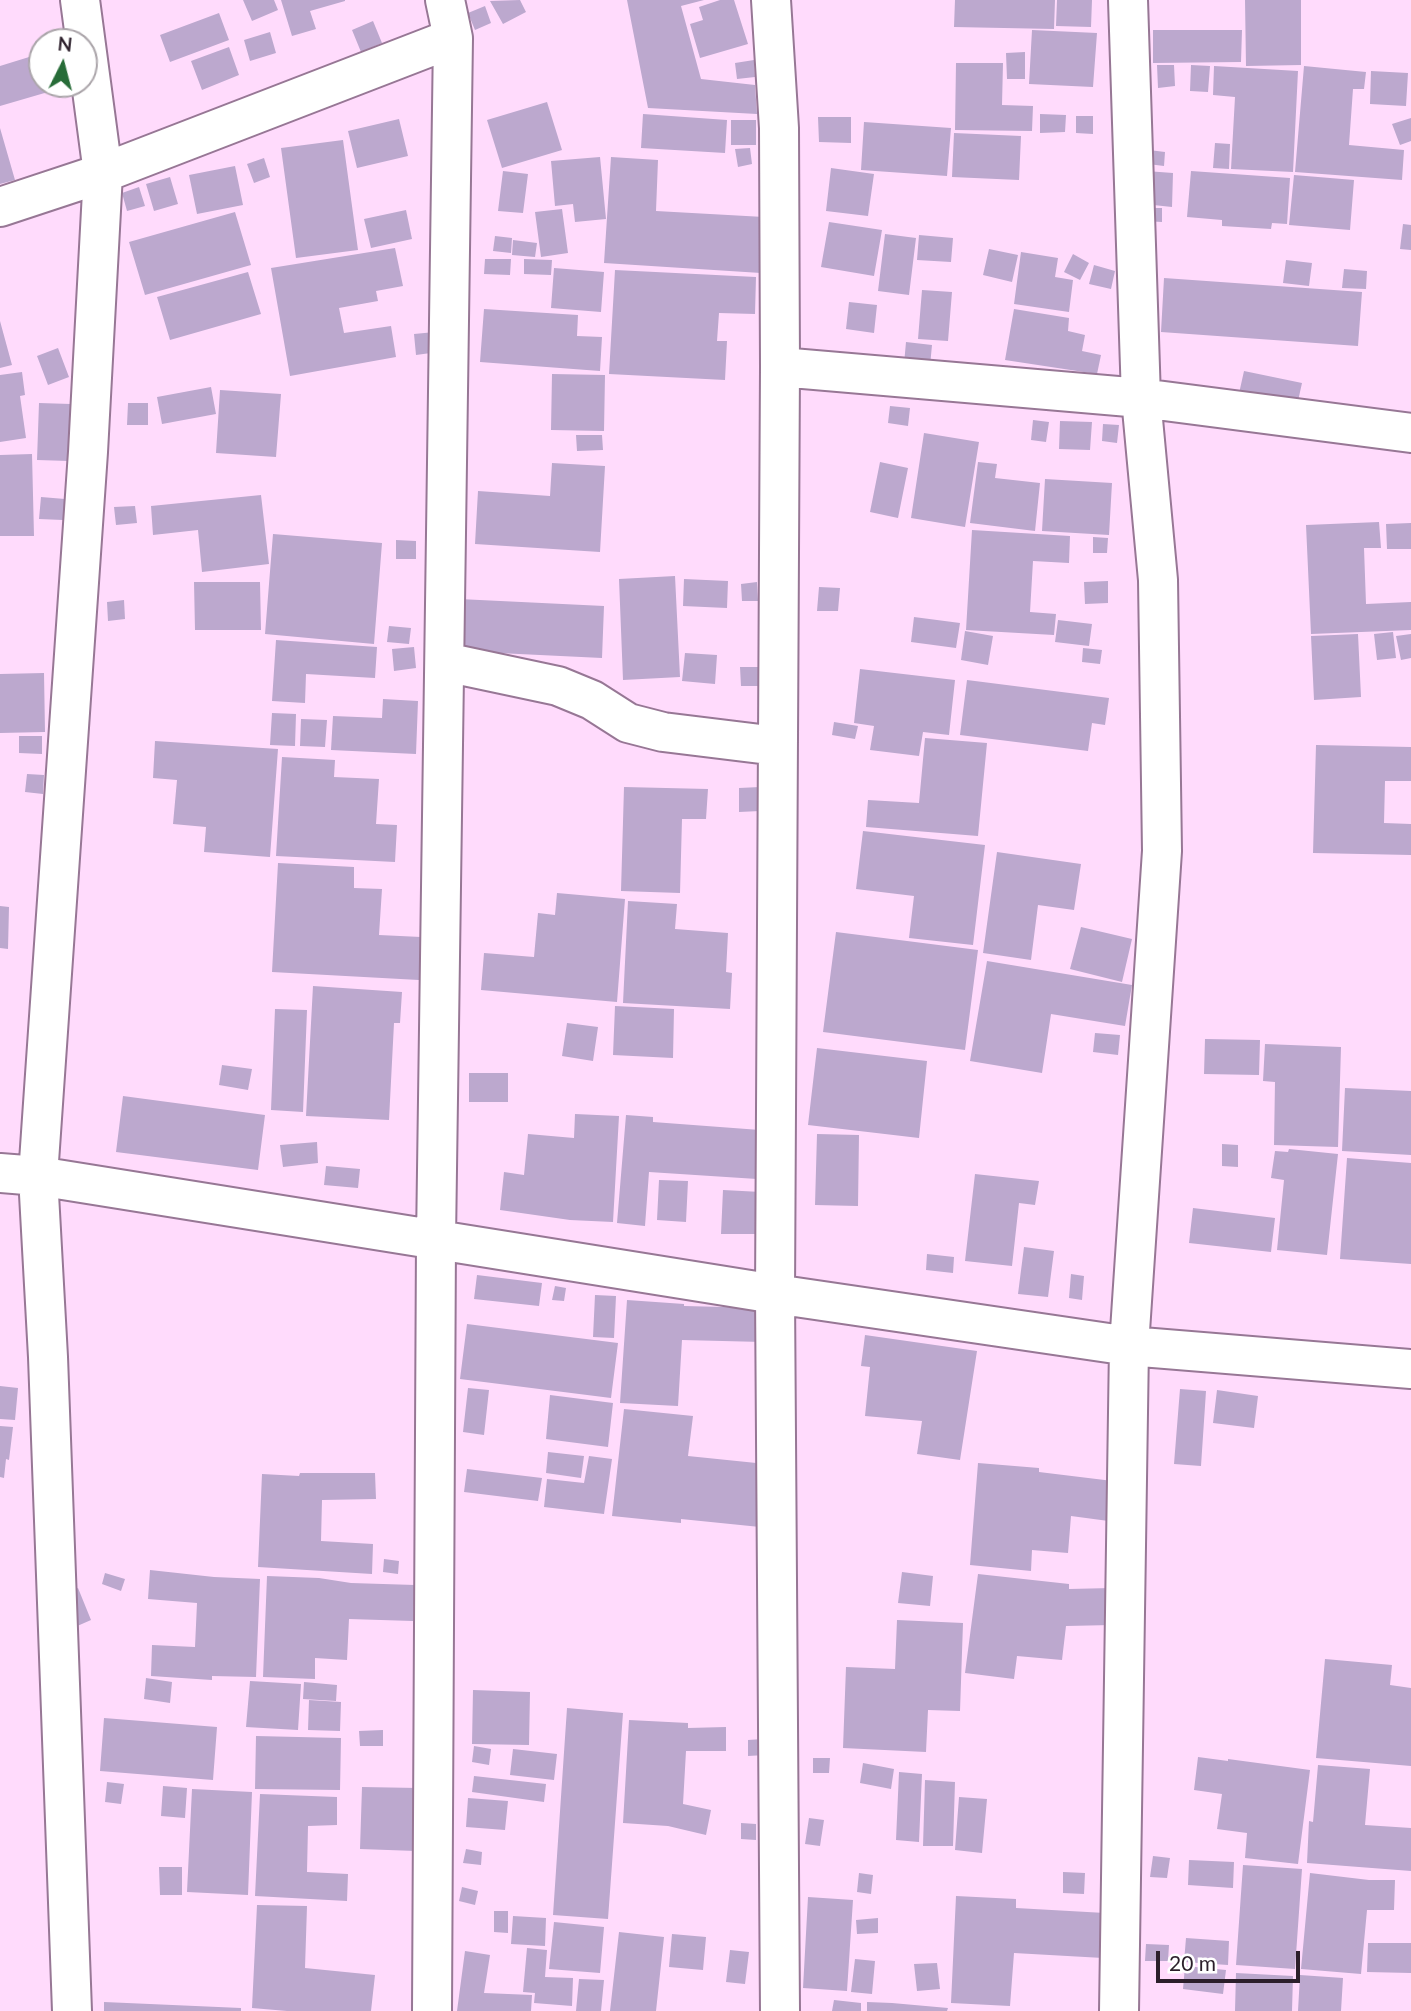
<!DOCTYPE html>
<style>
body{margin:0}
#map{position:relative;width:1411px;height:2011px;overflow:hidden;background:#ffdbfc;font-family:Lato,sans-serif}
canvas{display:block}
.north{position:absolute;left:28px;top:28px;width:70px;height:70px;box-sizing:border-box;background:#fff;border:2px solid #aba5aa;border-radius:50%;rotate:6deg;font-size:19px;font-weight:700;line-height:28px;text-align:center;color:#2c1f2b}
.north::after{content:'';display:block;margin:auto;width:24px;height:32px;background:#276c38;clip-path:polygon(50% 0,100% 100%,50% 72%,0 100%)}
.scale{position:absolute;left:1156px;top:1951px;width:144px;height:32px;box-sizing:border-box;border:4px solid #2c1f2b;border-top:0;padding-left:9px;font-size:21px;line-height:24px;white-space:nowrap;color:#2c1f2b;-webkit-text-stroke:5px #fff;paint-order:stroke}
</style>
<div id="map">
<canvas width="1411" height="2011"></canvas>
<div class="north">N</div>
<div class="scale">20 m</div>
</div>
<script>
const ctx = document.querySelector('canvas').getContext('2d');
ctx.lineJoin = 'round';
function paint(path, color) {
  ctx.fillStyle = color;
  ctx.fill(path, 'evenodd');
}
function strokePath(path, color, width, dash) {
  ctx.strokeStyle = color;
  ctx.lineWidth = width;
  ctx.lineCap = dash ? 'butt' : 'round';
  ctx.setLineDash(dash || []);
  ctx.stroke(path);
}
const building = new Path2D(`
 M243,0h31l4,10 -26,11z
 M281,0h64v1l-35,10 6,18 -24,7z
 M520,0l6,12 -23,12 -13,-23z
 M627,0h77l-23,6 20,73 54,6 2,29 -109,-6z
 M720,0h14l14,44 -48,14 -10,-34 13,-4 -4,-13z
 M955,0h100l-1,29 -100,-2z
 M1057,0h35l-1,27 -35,-1z
 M1245,0h56v65l-55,1z
 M485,6l6,17 -16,7 -7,-17z
 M219,13l10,27 -59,22 -10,-27z
 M373,21l9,22 -21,9 -9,-22z
 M1032,30l65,3 -4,54 -64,-3z
 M1153,30h89l-1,32 -88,1z
 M270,32l6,21 -26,8 -6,-21z
 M229,47l10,28 -37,15 -11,-29z
 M1025,52v27h-18l-1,-26z
 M42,53v31l30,1 -72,21v-40z
 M754,60l1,17 -18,2 -2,-16z
 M956,63h47l-1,42 31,1 -1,25 -77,-1z
 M1157,65h17l1,21 -17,2z
 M1191,65l19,1 -2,26 -18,-1z
 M1214,66l84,5 -5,101 -62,-3 4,-72 -22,-2z
 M1304,66l62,6 -2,17h-11l-4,56 55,5 -2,30 -107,-8z
 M1371,71l37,2 -2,33 -36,-2z
 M547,102l15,48 -60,18 -15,-48z
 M643,114l84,6 -2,33 -84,-5z
 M1040,114l26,1 -1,17 -25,1z
 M1076,116h17v18l-17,-1z
 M818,117h33v26l-32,-1z
 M1411,118v23l-11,4 -8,-21z
 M399,119l9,37 -51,12 -9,-37z
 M731,120h25v25h-25z
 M864,122l87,6 -4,48 -86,-6z
 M0,128l15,52 -15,4z
 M954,133l67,3 -2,44 -67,-3z
 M343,140l15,110 -62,8 -15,-110z
 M1215,143l15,1 -1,25 -16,-1z
 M750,148l2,16 -14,3 -3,-18z
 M1149,150l16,2 -1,14 -16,-2z
 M600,157l6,62 -31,3 -2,-18 -18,2 -4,-45z
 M611,157l47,3 -2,51 108,6 -3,56 -157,-10z
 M264,158l6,19 -16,6 -7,-19z
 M235,166l8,39 -46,9 -8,-39z
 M831,168l43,6 -6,42 -42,-5z
 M503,171l25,3 -5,39 -25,-2z
 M1146,171l27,2 -1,34 -28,-3z
 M1191,171l99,7 -3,46 -15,-1 -1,6 -49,-3v-6l-35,-3z
 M1294,175l60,5 -4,50 -61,-5z
 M170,177l8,27 -24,7 -8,-27z
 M139,187l6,19 -18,5 -5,-18z
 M1143,208h19v14l-19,-1z
 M562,209l6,44 -27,4 -6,-45z
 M406,210l6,29 -41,9 -7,-29z
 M235,212l16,53 -106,30 -16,-53z
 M829,222l53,8 -8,46 -53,-9z
 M1403,224l8,1v25l-11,-1z
 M885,234l31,4 -7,57 -31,-4z
 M919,235l34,3 -2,24 -34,-2z
 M495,236l17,2 -1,15 -18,-2z
 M513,240l24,3 -2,14 -23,-2z
 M395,248l8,38 -27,5 2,10 -39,7 5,25 47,-7 5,31 -106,19 -19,-108z
 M989,249l29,6 -6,27 -29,-7z
 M1021,252l37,6 -3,19 18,3 -4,32 -55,-8z
 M1073,254l16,9 -9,17 -16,-8z
 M485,259h26l-1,16 -26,-1z
 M524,259l28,1 -1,15 -27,-1z
 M1286,260l26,3 -3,23 -26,-3z
 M1094,265l21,6 -4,18 -22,-5z
 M554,268l50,4 -3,40 -50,-4z
 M1344,269l23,2 -1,18 -24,-1z
 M615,270l141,7 -1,37 -36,-1 -2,28h10l-2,39 -116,-6z
 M248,272l13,42 -91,26 -13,-43z
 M1164,278l198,14 -4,54 -197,-14z
 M922,290l30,2 -4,49 -30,-2z
 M849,302l28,3 -3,28 -28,-4z
 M484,309l94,6 -1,21 25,1 -2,34 -120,-9z
 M1014,309l55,9 -1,13 17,4 -3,16 19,4 -4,19 -92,-14z
 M0,321l12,44 -12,3z
 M435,332l3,20 -22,3 -2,-21z
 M906,342l26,3 -2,21 -26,-2z
 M58,348l11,29 -21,8 -11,-29z
 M1244,371l58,12 -6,27 -58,-12z
 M22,372l3,23 -5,1 6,42 -26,4v-67z
 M552,374l53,1 -1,56 -53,-1z
 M211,387l5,27 -54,10 -5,-27z
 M220,390l61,4 -5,63 -60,-4z
 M39,403l32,1 -2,57 -32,-1z
 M128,403h20v22h-21z
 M890,406l20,2 -2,18 -20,-3z
 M1033,420l16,2 -3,20 -15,-2z
 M1060,421l32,1 -2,28 -31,-1z
 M1103,424l16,1 -2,18 -15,-2z
 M924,433l55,9 -14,85 -54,-9z
 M576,435h26l1,15 -26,1z
 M32,454l2,82h-34v-81z
 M880,462l28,6 -10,50 -28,-6z
 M978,462l19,2 -2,14 45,5 -5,48 -65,-8z
 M552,463l53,3 -5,86 -125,-8 3,-53 72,5z
 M1045,479l67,4 -3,52 -67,-4z
 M261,495l8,69 -67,8 -4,-42 -45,5 -2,-29z
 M41,497l24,2 -2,21 -24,-1z
 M135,506l2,17 -21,2 -2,-18z
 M1379,522l2,26h-17l2,56 45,-2v28l-100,4 -5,-109z
 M1411,523v26h-24l-1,-25z
 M972,530l98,6 -1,27 -36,-2 -3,51 26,2 -2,21 -88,-5z
 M273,534l109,9 -8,101 -109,-10z
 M1093,537l15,1 -1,15h-14z
 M396,540l20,1v18h-20z
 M675,576l5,101 -57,3 -4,-101z
 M684,579l44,2 -1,27 -44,-2z
 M1108,581v22l-23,1 -1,-22z
 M194,582h66l1,48h-66z
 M757,582l1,19h-16l-1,-17z
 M819,587l21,1 -2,23h-21z
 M459,599l145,7 -2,52 -145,-7z
 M124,600l1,19 -17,2 -1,-19z
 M914,617l46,6 -4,25 -45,-6z
 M1058,620l34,4 -3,22 -34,-4z
 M389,626l22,2 -2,16 -22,-2z
 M965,631l28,5 -5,29 -27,-5z
 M1393,632l3,26 -19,2 -3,-26z
 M1358,634l3,63 -47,3 -3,-64z
 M1411,634v24l-10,2 -5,-24z
 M276,640l101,7 -2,31 -69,-4 -1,29 -33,-2z
 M414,647l2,21 -22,3 -2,-22z
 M1083,648l19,2 -2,14 -18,-2z
 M685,653l32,2 -2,29 -33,-3z
 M740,667h19v19h-18z
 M860,669l95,11 -6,55 -26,-3 -4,24 -49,-6 4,-24 -20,-3z
 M44,673l1,59 -45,1v-59z
 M967,680l142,18 -4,27 -13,-2 -4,28 -128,-16z
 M383,699l35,2 -2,53 -85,-4 2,-34 49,2z
 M272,713l24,1 -1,32 -25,-1z
 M301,719l26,1 -2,27 -25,-1z
 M834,722l24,4 -3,13 -23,-4z
 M19,736h23v18l-23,-1z
 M925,738l62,5 -9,93 -112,-9 2,-27 51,3z
 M155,741l123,8 -8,108 -66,-5 2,-25 -33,-3 4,-44 -24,-2z
 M1316,745l95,2v34h-26l-1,42 27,1v31l-98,-2z
 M282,757l53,3 -1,17 45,2 -3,45 21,1 -2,37 -119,-6z
 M27,774l17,1 -1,19 -18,-2z
 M624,787l84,2 -2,30h-24l-2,74 -59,-2z
 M760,787v24l-21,1v-24z
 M863,831l122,14 -12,100 -64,-7 5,-42 -58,-7z
 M997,852l84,12 -7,46 -36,-5 -7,55 -48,-7z
 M278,863l76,4v21l28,1 -3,46 42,2 -2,43 -147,-8z
 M557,893l68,6 -8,103 -136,-12 3,-37 50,4 4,-44 17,2z
 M628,901l49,3 -2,25 53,4 -2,39 6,1 -2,36 -107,-6z
 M0,906l9,1 -1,42 -8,-1z
 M1081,927l51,12 -10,43 -52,-13z
 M836,932l142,18 -13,100 -142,-18z
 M987,961l145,24 -7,41 -74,-12 -9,59 -72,-12z
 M313,986l89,6 -2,31h-6l-5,97 -83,-4z
 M615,1006l59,3 -1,49 -60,-3z
 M275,1009l32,1 -4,102 -32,-2z
 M567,1023l31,4 -5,34 -31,-5z
 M1095,1033l25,2 -2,20 -25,-3z
 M1205,1039l55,1 -1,35 -55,-1z
 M1265,1044l76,3 -3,100 -64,-2 1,-63 -12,-1z
 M817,1048l110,13 -8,77 -111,-13z
 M222,1065l30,4 -4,21 -29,-5z
 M469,1073h39v29h-39z
 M1345,1088l66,3v64l-69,-4z
 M123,1096l142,19 -7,55 -142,-18z
 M575,1114l44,2 -6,106 -43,-2 -70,-10 4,-38 20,3 4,-41 46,4z
 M626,1115l27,2v5l107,8 -3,49 -108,-7 -4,54 -28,-3z
 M817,1134l42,1 -1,71 -43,-1z
 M317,1142l1,21 -35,4 -3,-22z
 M1222,1144l16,1v22l-16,-1z
 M1289,1149l49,5 -11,101 -50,-5 7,-70 -13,-2 4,-27 13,1z
 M1347,1158l64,5v101l-71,-5z
 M326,1166l34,3 -2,19 -34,-3z
 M975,1174l64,7 -4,24 -16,-2 -7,63 -47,-5z
 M659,1180l29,1 -2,41 -29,-2z
 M723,1190l38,2 -1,42h-39z
 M1193,1208l82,10 -4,34 -82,-9z
 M1024,1247l30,4 -6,46 -30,-3z
 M927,1254l27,3 -1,16 -27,-3z
 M1071,1274l13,2 -2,24 -13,-2z
 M477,1275l65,8 -3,23 -65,-7z
 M555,1286l11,2 -2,13 -12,-1z
 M595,1295l21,1 -2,42 -21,-1z
 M627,1300l57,4v2l79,2v34l-81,-2 -4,66 -58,-3z
 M467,1324l151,19 -7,55 -151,-19z
 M865,1335l112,16 -17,109 -43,-6 5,-33 -57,-5 5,-49 -9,-1z
 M0,1386l18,2 -3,32 -15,-1z
 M468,1388l21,2 -5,45 -21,-3z
 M1180,1389l26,2 -5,75 -27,-2z
 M1217,1390l41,6 -4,32 -41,-5z
 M550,1395l63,8 -5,44 -62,-8z
 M624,1409l69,7 -5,40 78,8 -6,63 -79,-8v4l-69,-7z
 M0,1426l13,1 -4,33 -3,-1 -2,19 -4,-1z
 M548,1452l36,4 -3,22 -35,-5z
 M589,1456l23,3 -8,55 -60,-7 3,-28 37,4z
 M978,1463l61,5v4l82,10 -5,40 -45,-6 -3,37 -36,-3 -1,21 -61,-6z
 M467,1469l75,9 -4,23 -74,-9z
 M300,1473h75l1,26 -54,1 -1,41 52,3 -1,30 -114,-7 4,-93 37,2z
 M384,1559l15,2 -1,13 -15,-2z
 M150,1570l64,7 46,2 -4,98 -44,-1v4l-61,-4 1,-31 43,2 2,-44 -49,-4z
 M902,1572l31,4 -3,30 -32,-3z
 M105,1573l20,6 -4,12 -19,-7z
 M978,1574l91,10v5l43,-1v37l-46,1 -4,34 -45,-4 -3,23 -49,-6z
 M267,1576l52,2 32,5 64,2 -2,36 -64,-2 -2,41 -32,-2v21l-52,-2z
 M78,1588l13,32 -16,7 -14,-32z
 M897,1620l66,3 -3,88 -32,-1 -2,42 -83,-4 3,-81 49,2z
 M1325,1659l67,6 -2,20 21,3v78l-95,-8z
 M146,1678l26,4 -2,21 -26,-4z
 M250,1681l51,3 -3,46 -52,-3z
 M304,1682l33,3 -1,16 -33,-2z
 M473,1690l57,2 -1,53 -57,-1z
 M309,1700l32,2 -1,29 -32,-1z
 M567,1708l56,5 -15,206 -55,-4z
 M104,1718l113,9 -4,53 -113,-9z
 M629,1720l59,3v5l38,-1v24h-40l-3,53 28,6 -5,25 -38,-9 -45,-3z
 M383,1730v16h-23l-1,-15z
 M256,1736l85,2 -1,52 -85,-1z
 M763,1739l2,16 -17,1v-16z
 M474,1746l17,3 -2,16 -17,-3z
 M513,1749l44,5 -3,26 -44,-5z
 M1198,1757l30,4v-2l82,11 -12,94 -53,-6 2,-25 -30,-4 5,-35 -28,-4z
 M813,1758h17l-1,15h-16z
 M863,1763l31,6 -3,20 -31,-6z
 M1318,1765l52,4 -5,56 46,3v43l-104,-8 2,-42 4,1z
 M899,1772l23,2 -3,68 -23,-2z
 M474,1776l72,8 -2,18 -72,-10z
 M925,1780l30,2 -2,64h-30z
 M107,1782l17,2 -3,20 -16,-2z
 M163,1786l24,2 -2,30 -24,-2z
 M362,1787l56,1 -2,63 -56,-2z
 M192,1789l60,3 -4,103 -61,-3z
 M260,1794l77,3v28l-29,1 -1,46 41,2 -1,27 -92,-5z
 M959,1797l28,2 -5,54 -27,-3z
 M468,1798l40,3 -3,29 -39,-3z
 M809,1818l15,2 -4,26 -15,-2z
 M741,1823l15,1v16l-15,-1z
 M466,1849l16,3 -1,13 -18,-2z
 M1153,1856l17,2 -3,20 -17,-1z
 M1189,1860l45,2 -1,26 -45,-3z
 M1243,1865l59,4 -7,100 -59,-4z
 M159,1867h23v28h-22z
 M1063,1872l22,1 -1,21 -21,-1z
 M859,1873l14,2 -2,19 -14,-2z
 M1310,1873l59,7h26l-1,30h-27l-6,64 -60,-5z
 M462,1887l16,4 -3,14 -16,-4z
 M956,1896l60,3v9l89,5 -2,45 -89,-5 -4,53 -59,-3z
 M808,1897l45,3 -6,91 -44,-3z
 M257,1905l50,1 -2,62 70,7 -4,36h-84l-35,-3z
 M494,1911h14v22l-14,-1z
 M513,1916l33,2 -1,28 -34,-2z
 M878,1918v15l-21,1 -1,-14z
 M554,1922l50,5 -4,46 -51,-4z
 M619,1932l45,5 -8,74h-46z
 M672,1934l34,3 -3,33 -34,-3z
 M1186,1938l43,3 -1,24 -44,-3z
 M1368,1943h43v30l-44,-1z
 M1146,1944l23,1 -1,16h-23z
 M527,1948l20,2 -2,27 28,1 -1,28 -38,-3 1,-10 -12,-1z
 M730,1950l19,2 -4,32 -19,-2z
 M465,1951l25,4 -6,38 48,2 -1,16h-74z
 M855,1959l20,2 -3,33 -21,-2z
 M937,1963l3,26 -23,2 -3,-27z
 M1185,1966l41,4 -3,24 -40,-5z
 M1236,1973l57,3 -1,35h-57z
 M1300,1975l43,3 -2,33h-43z
 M579,1979l25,1 -3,31h-25z
 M834,2000l27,3v8h-29z
 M104,2002l137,6v3h-137z
 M867,2002l25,1 56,5 -1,3h-80z`);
const minor = new Path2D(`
 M771,0l8,128 1,239 -5,927 5,717
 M0,207l103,-34 350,-135
 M780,367l361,31 270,35
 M445,662l113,24 34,14 36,23 35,9 114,14
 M0,1173l38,3 737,118 354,52 282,23
 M72,2011l-24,-654 -10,-181 50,-724 15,-279 -23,-173
 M432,2011l4,-771 17,-1202 -8,-38
 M1119,2011l10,-665 33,-495 -4,-271 -17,-182 -13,-398`);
paint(building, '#bca8ce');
strokePath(minor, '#977795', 42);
strokePath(minor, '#fff', 38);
</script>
